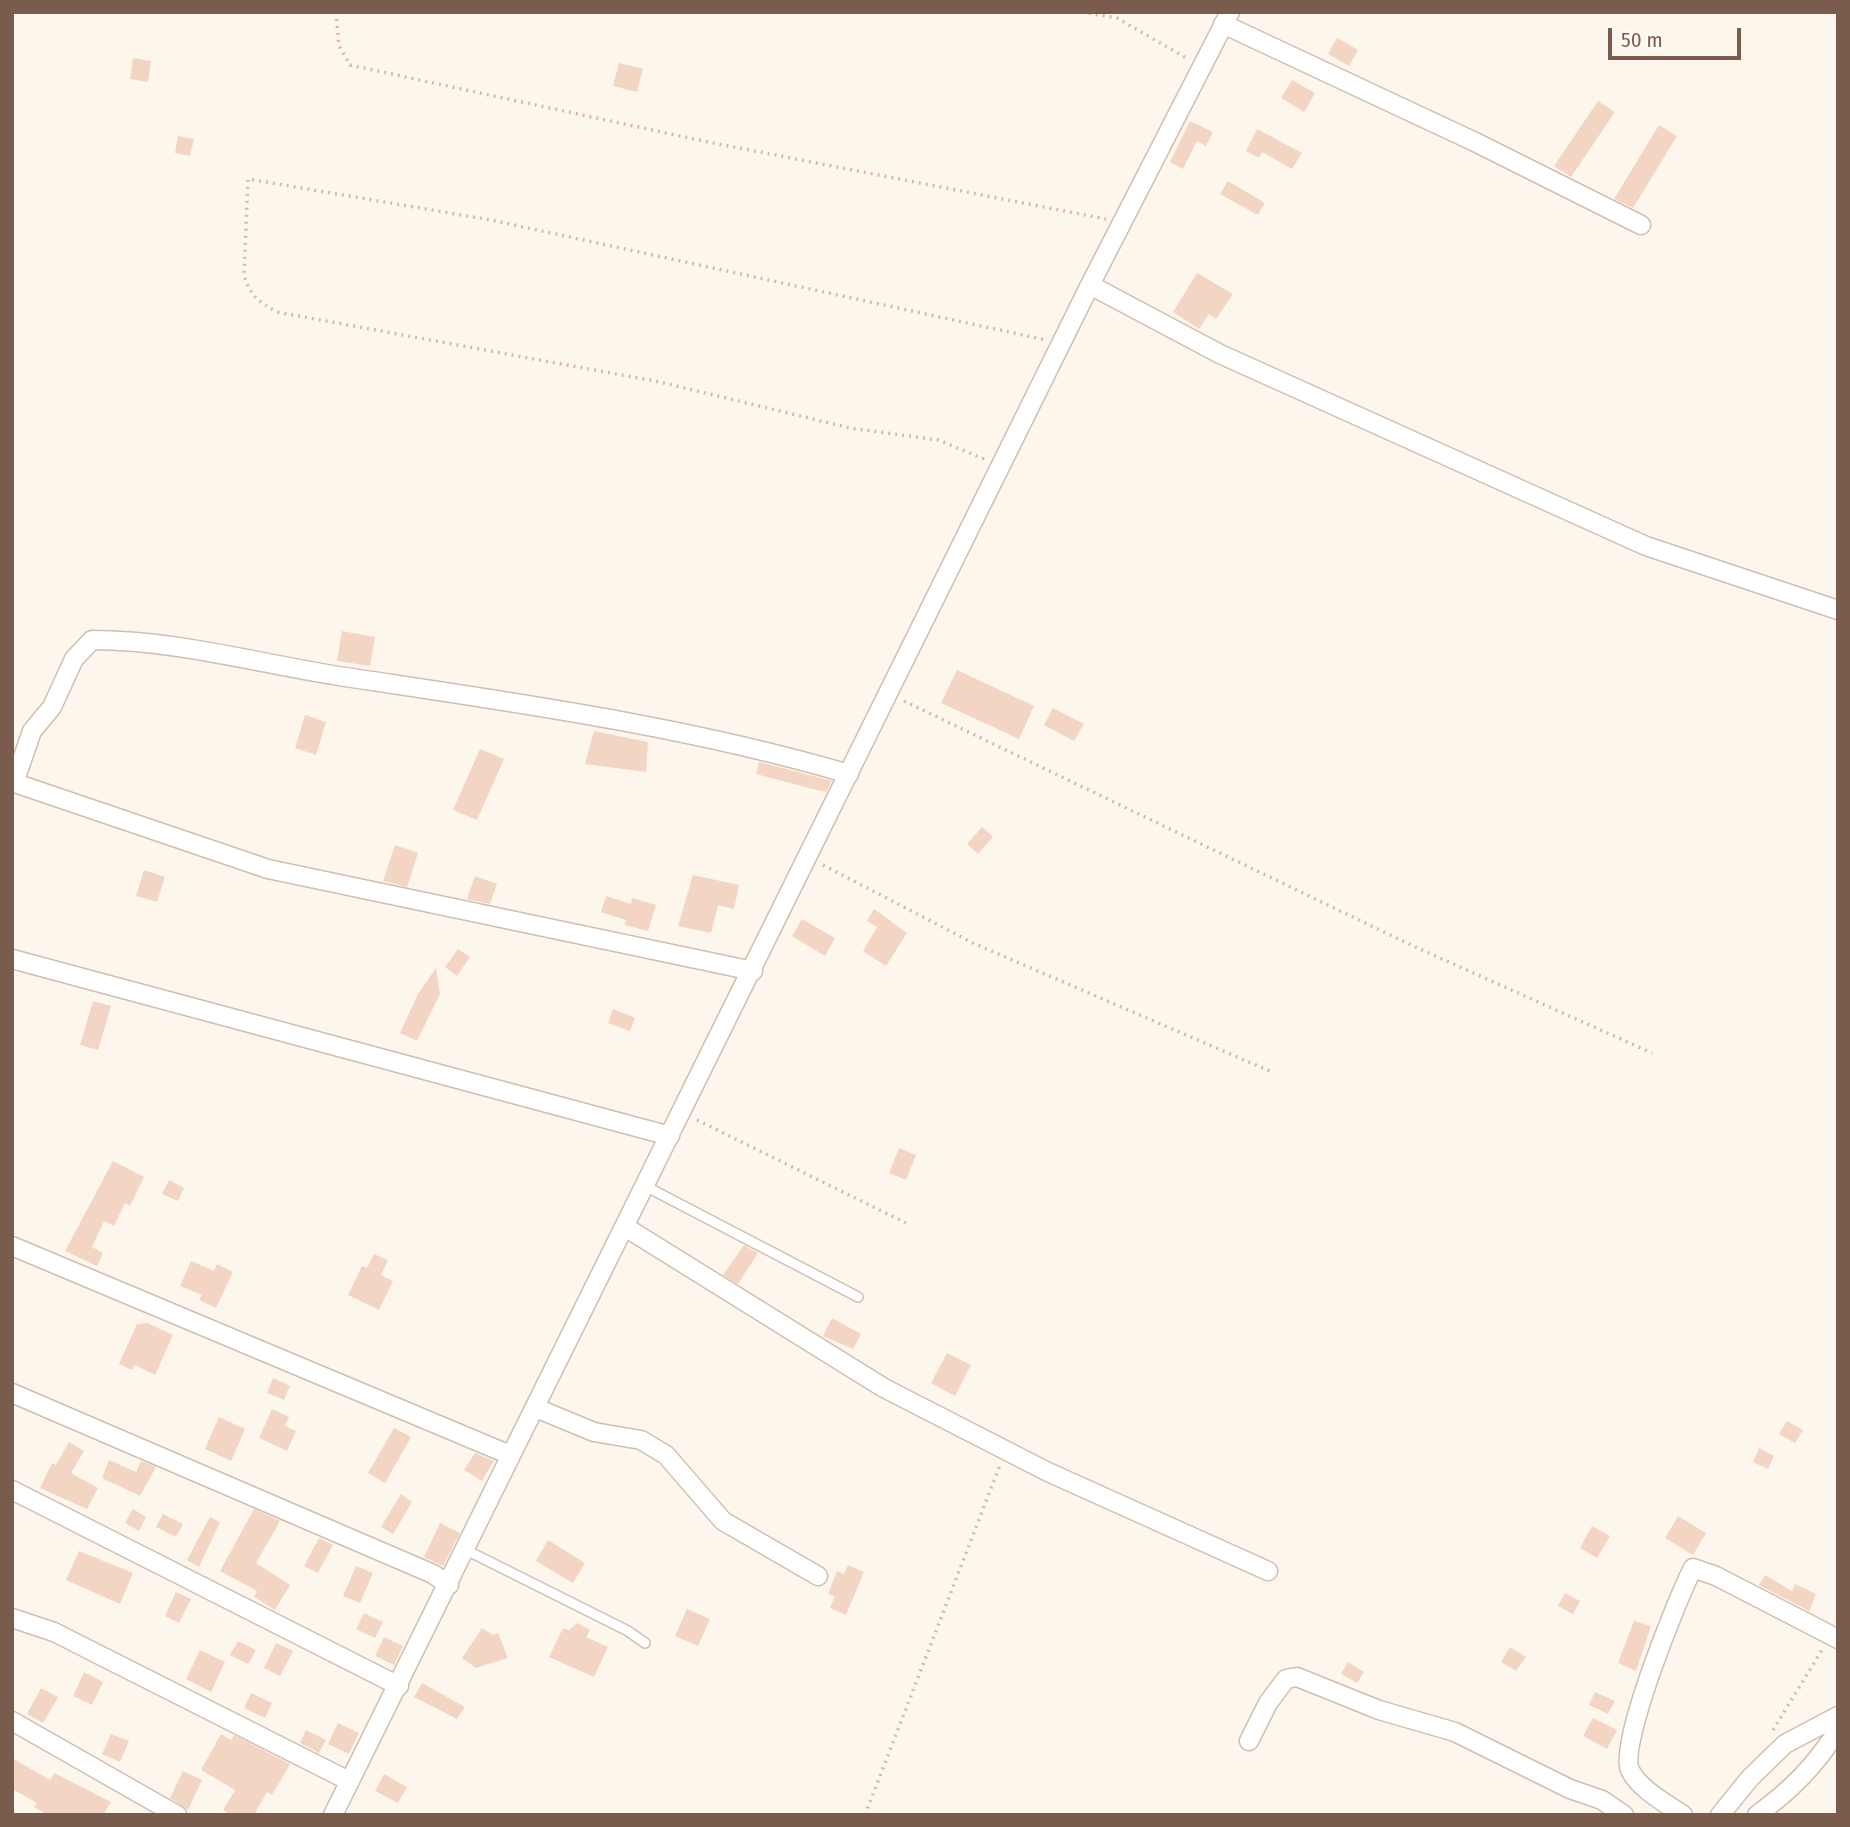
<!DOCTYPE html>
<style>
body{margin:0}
#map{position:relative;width:1850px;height:1827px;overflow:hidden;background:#fdf6ec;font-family:"Fira Sans Condensed",sans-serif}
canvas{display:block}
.frame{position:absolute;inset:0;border:14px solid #7a5c4d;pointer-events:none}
.scale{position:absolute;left:1608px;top:28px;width:133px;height:32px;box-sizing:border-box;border:4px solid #7a5c4d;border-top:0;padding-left:9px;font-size:21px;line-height:24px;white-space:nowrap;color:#7a5c4d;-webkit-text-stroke:5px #fffaf3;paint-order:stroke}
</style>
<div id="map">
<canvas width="1850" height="1827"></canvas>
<div class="frame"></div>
<div class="scale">50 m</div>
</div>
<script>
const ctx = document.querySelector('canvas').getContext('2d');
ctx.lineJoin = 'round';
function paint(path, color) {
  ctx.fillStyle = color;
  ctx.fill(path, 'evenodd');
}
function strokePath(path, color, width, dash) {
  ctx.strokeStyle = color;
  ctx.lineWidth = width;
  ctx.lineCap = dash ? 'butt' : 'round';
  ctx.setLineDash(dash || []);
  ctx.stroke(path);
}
const building = new Path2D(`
 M1337,38l21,12 -9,16 -21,-12z
 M133,58l18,3 -3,21 -18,-3z
 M619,63l24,6 -6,23 -24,-6z
 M1292,80l23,13 -11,19 -23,-14z
 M1598,101l17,11 -44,65 -17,-11z
 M1190,121l23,11 -7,14 -9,-5 -14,28 -13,-7z
 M1659,125l18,11 -44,72 -19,-9z
 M1257,129l45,24 -10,16 -30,-17 -3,6 -13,-7z
 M178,136l16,3 -4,17 -15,-3z
 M1228,181l37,22 -7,12 -38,-21z
 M1197,273l36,21 -17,25 -7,-5 -10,15 -26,-17z
 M342,631l33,6 -5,29 -33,-5z
 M957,670l77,36 -15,33 -78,-36z
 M1053,708l31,16 -10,17 -30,-16z
 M305,715l21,7 -10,33 -21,-7z
 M594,731l54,11 -2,30 -61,-8z
 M480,749l24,10 -27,61 -24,-10z
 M759,762l24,6 49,13 -6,11 -17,-4 -53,-14z
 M982,827l11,10 -15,17 -11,-10z
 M395,845l23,8 -11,34 -24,-6z
 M144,870l21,7 -8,25 -21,-6z
 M693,875l46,10 -5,24 -16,-4 -7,28 -33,-7z
 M475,876l22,8 -7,20 -23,-5z
 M606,896l25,8 1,-6 24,7 -8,26 -23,-6 1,-5 -25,-8z
 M874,909l33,24 -21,33 -23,-15 14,-24 -10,-6z
 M802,919l33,19 -10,18 -33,-20z
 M458,949l12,8 -13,19 -12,-9z
 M436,968l4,26 -23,47 -17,-8 18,-39z
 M93,1001l18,5 -13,44 -18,-5z
 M613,1009l22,9 -5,13 -22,-8z
 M899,1148l17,7 -10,25 -17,-7z
 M113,1161l31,16 -14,29 -5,-3 -11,23 -10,-5 -12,26 11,6 -6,13 -32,-15z
 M169,1180l15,8 -6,13 -16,-7z
 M744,1245l14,8 -20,31 -15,-9z
 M374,1254l14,6 -7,15 12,6 -14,29 -31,-15 14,-29 5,2z
 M191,1261l23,10 3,-7 16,8 -17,36 -17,-8 3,-5 -22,-9z
 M832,1318l29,16 -8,15 -30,-13z
 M147,1323l26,12 -18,40 -20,-10 -3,5 -13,-6 18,-40z
 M947,1353l24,12 -16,31 -24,-13z
 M273,1378l17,8 -6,14 -17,-7z
 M272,1409l17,8 -4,9 11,5 -9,20 -28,-13z
 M219,1417l26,12 -14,32 -26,-12z
 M1787,1421l16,9 -8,13 -16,-9z
 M394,1428l17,9 -26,46 -17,-10z
 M69,1442l15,9 -13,22 27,15 -11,21 -47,-21 12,-25 4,2z
 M1759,1448l15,8 -6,13 -15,-7z
 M475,1453l19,8 -12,20 -18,-11z
 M109,1460l27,12 5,-11 15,6 -16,29 -38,-18z
 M401,1494l11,8 -19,32 -12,-7z
 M133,1509l13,8 -7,14 -14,-8z
 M254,1509l26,12 -24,42 34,22 -15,25 -21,-13 3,-6 -37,-20z
 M163,1514l20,10 -7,13 -20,-10z
 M1678,1516l28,17 -13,22 -28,-17z
 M210,1517l10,5 -21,45 -12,-7z
 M440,1523l20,10 -17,33 -19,-9z
 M1592,1526l18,10 -13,22 -17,-10z
 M319,1538l14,7 -15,28 -14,-7z
 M548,1540l37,23 -12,20 -37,-22z
 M79,1551l54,22 -13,31 -54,-24z
 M848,1565l16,7 -18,43 -16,-7 5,-12 -7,-2 9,-23 7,3z
 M356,1566l17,7 -13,30 -17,-7z
 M1765,1575l27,16 3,-7 21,10 -7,17 -50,-26z
 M176,1592l15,7 -12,24 -14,-7z
 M1565,1593l15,8 -7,13 -15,-8z
 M687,1609l23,10 -12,27 -23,-10z
 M364,1613l19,9 -8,16 -19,-9z
 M1634,1621l17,5 -15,45 -18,-8z
 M577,1623l13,7 -4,7 22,10 -14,30 -45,-20 14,-29 6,2z
 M482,1628l11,7 5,-2 10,25 -32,10 -14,-10z
 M384,1637l19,9 -9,19 -19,-9z
 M238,1641l18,9 -8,14 -18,-9z
 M276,1643l17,8 -13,25 -16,-8z
 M1510,1647l16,10 -10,14 -15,-9z
 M200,1650l25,12 -14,30 -25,-13z
 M1348,1662l16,10 -7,11 -16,-9z
 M84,1672l19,10 -11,23 -19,-9z
 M422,1683l43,24 -8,12 -43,-22z
 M41,1688l17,9 -15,26 -16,-9z
 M1595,1692l20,9 -7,13 -19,-9z
 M251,1693l21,10 -7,15 -21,-10z
 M1593,1718l24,12 -10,19 -24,-13z
 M338,1723l21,10 -10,21 -21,-10z
 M306,1730l20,10 -7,13 -19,-10z
 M111,1734l18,7 -9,21 -18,-8z
 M221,1734l10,6 3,-5 56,29 -18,31 -5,-3 -13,23h-23l-8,-5 12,-20 -34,-20z
 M12,1758l38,22 4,-7 57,29 -8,13h-55l-14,-8 3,-4 -25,-14z
 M183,1771l19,9 -14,30 -18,-12z
 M384,1774l23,13 -9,16 -23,-12z`);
const path = new Path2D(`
 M336,12l3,34 11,19 358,77 398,77
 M1082,12l35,6 71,41
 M984,459l-46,-19 -88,-12 -190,-46 -383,-70c-18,-10 -28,-17 -33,-38l4,-95 243,41 555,120
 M904,701l507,244 241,108
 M823,865l150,78 299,129
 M697,1120l211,104
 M1773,1730l49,-80
 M865,1815l135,-350`);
const lane = new Path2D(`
 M645,1186l213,111
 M466,1550l162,81 17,12`);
const street = new Path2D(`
 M1223,24l252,118 166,83
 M1090,285l130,69 426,192 192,64
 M12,782l256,87 485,102
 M14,783l18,-52 20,-24 22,-48 18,-19c83,0 165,23 247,36 171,26 343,49 510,98
 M12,959l658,177
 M625,1227l259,161 164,84 220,99
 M12,1246l498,209
 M12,1393l421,181 16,11
 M536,1408l58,24 47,8 25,15 57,66 95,55
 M12,1490l387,196
 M12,1618l42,14 295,149
 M12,1721l165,94
 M1249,1741l19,-38 18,-24 11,-2 82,33 76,22 115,57 32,11 22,15
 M333,1815l757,-1530 140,-273
 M1683,1815c-16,-11 -44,-26 -53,-45 -12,-25 48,-173 63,-202l23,8 122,63
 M1720,1815l30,-37 35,-34 53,-28
 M1757,1815c34,-25 58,-49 81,-85`);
paint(building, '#f3d5c3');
strokePath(lane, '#d1beb0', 12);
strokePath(street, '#d1beb0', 21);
strokePath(path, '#d9b8a5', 3.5, [2, 5]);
strokePath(lane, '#fff', 9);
strokePath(street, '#fff', 18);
</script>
